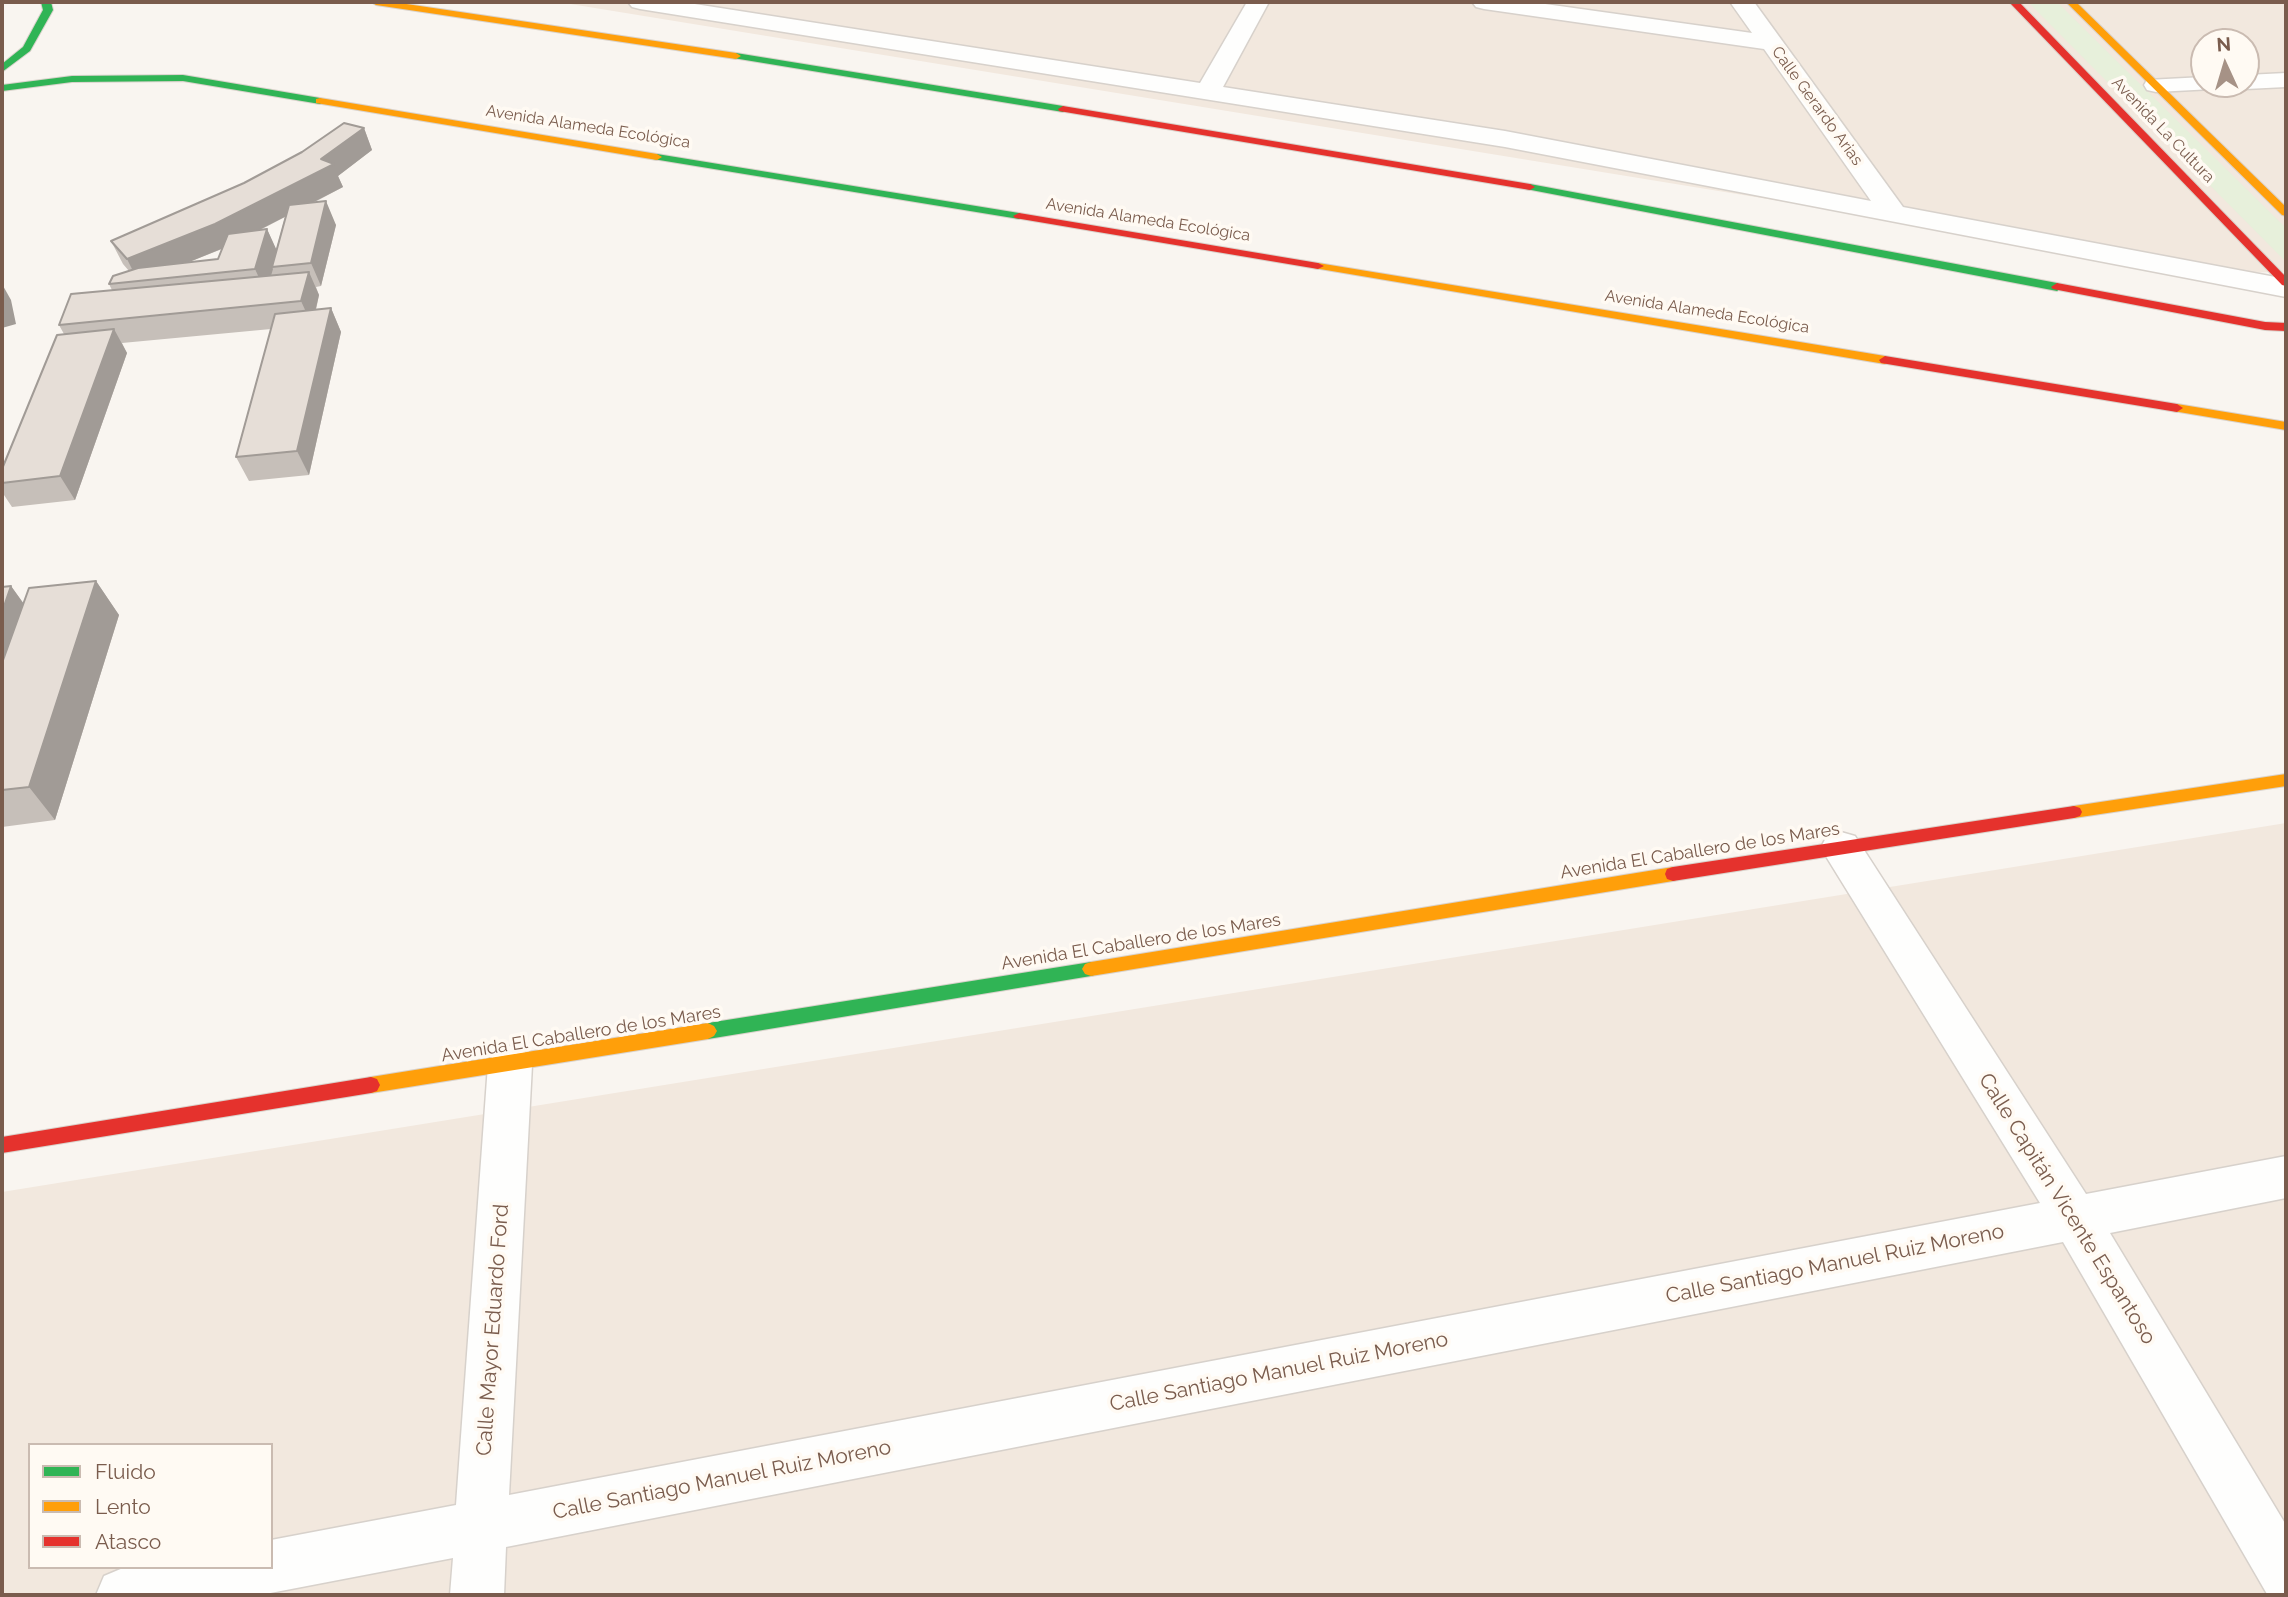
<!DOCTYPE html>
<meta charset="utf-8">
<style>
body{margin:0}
#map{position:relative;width:2288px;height:1597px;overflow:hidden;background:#f9f5f0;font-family:Raleway,sans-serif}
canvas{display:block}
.frame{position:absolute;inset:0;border:4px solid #7a5c4d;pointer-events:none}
.legend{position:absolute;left:28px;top:1443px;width:245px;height:126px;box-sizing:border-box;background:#fffaf3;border:2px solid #cabbb1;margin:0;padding:9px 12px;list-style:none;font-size:21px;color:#7a5c4d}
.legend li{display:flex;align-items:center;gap:14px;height:35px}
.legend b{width:35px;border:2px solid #cabbb1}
.north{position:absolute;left:2190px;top:28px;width:70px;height:70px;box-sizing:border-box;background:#fffaf3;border:2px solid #cabbb1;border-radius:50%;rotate:356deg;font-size:19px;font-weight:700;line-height:28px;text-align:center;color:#7a5c4d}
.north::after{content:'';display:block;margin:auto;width:24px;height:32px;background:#a69286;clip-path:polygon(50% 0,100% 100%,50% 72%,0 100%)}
</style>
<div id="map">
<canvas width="2288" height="1597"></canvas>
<div class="frame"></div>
<ul class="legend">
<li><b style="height:9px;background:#30b455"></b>Fluido</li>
<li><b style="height:9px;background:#ff9f0a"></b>Lento</li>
<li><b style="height:9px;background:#e5322d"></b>Atasco</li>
</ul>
<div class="north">N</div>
</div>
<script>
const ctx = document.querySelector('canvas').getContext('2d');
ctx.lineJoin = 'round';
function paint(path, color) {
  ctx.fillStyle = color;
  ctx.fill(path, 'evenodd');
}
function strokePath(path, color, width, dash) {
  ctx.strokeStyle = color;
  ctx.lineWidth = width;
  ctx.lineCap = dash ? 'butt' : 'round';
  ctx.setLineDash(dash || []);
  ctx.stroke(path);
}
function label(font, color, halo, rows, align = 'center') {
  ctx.font = font + ' Raleway,sans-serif';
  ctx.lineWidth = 7;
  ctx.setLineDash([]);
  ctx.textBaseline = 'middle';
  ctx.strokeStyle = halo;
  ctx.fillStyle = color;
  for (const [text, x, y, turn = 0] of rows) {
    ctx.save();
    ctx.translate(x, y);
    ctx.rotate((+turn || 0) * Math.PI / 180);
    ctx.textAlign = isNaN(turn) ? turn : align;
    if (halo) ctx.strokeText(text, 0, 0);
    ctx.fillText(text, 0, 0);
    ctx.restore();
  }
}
const residential = new Path2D(`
 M558,2h1728v270l-64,1zM2204,42h42v42h-42z
 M2286,823v772h-2284v-403zM30,1445h241v122h-241z`);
const green = new Path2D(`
 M2028,2h29l229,226v34z`);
const street = new Path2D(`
 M628,2h54l518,81 47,-81h22l-46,85 282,44 366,70 -107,-152 -280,-40 -8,-2 -4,-5h59l221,31 -22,-31h24l149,205 383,72v18l-781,-150 -865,-138 -8,-2z
 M2286,73v14l-40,2 -11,-5h11v-9z
 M2204,77v7h12l-3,5 -57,3 -9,-2 -3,-5 3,-5z
 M1841,832l14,4 231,358 200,-38v42l-176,35 176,292v70l-19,-1 -204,-352 -1557,305 -2,48h-54l3,-37 -193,37h-164l8,-19 19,-8 148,-1v-27l185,-35 32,-440 7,-13 15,-6 15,6 7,13 -23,430 1531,-292 -213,-345 -6,-11 6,-11z`);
const fast = new Path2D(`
 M41,2h10l2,8 -23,41 -28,21v-8l21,-17 20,-37z
 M736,53l327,53 5,3 -5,3 -330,-54 -2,-2z
 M183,75l137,23 5,3 -5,3 -137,-23 -111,1 -70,9v-6l70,-9z
 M657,154l362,59 6,3 -6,3 -366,-60 -1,-2z
 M1530,184l527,99 6,4 -6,4 -531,-102v-4z
 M1091,962l6,2 3,5 -3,5 -6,2 -383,63 -6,-3 -3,-5 3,-5 6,-3z`);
const slow = new Path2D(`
 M371,2h22l343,51 5,3 -5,3 -360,-54z
 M2066,2h10l210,205v9l-4,-1z
 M320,98l337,56 5,3 -5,3 -341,-57v-4z
 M1318,263l567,93 6,4 -6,4 -571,-96v-4z
 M2177,404l109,18v8l-113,-19 -2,-3z
 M2286,774v12l-212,32 -6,-2 -2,-4 2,-4 6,-2z
 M1673,867l6,2 2,5 -2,5 -6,2 -582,95 -6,-2 -3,-5 3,-5 6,-2z
 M708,1023l6,3 3,5 -3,5 -6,3 -337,54 -6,-2 -3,-6 3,-6 6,-2z`);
const jam = new Path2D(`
 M2009,2h10l267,275v9l-4,-1z
 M1063,106l467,78 5,3 -5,3 -471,-79 -1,-2z
 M1019,213l299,50 6,3 -6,3 -303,-51 -2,-2z
 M2057,283l208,39 21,1v8l-21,-1 -212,-41 -2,-2z
 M1885,356l292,48 6,4 -6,4 -296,-49 -2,-3z
 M2074,806l6,2 2,4 -2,4 -6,2 -401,63 -6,-2 -2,-5 2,-5 6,-2z
 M371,1077l6,2 3,6 -3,6 -6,2 -369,60v-16z`);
const wall = new Path2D(`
 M364,128l8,22 -34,26 5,11 -30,16 23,22 -15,61 -5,1 3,8 -3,15 15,-2 10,24 -32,143 -60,6 -13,-24 35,-128 -149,14 5,10 -52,147 -63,7 -10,-15v-23l62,-135 -5,-9 53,-35 -3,-6 20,-13 -6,-7 -12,-23 133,-58zM285,217l-9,33 -9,-21 -7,1zM222,249l-4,10 -29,3z
 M96,581l23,34 -64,205 -53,7v-240l9,-1 13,18z`);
const shadedWall = new Path2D(`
 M364,128l8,22 -34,26 5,11 -117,60 -81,33 -7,1 -11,-22 194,-100z
 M326,201l10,24 -15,61 -10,-23z
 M267,229l11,24 -6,14 1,2 -7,24 -11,-24z
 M309,272l10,23 -7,30 -11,-24z
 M2,284l9,16 5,24 -14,4z
 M331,308l10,24 -32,143 -12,-24z
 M114,329l13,24 -52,147 -15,-24z
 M96,581l23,34 -64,205 -26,-33z
 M11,586l25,35 -34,96v-105z`);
const building = new Path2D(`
 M344,123l20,5 -43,31 13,5 -119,60 -88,35 -16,-18 133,-58 58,-31z
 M326,201l-15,62 -39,4 17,-62z
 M267,229l-12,40 -146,15 4,-8 25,-8 80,-9 10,-25z
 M309,272l-8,29 -242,24 12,-31z
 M331,308l-34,143 -61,6 39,-143z
 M114,329l-54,147 -58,7v-14l55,-134z
 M96,581l-67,206 -27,3v-127l27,-75z
 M11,586l-9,26v-25z`);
const farStreetnames = [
 ["Calle Gerardo Arias",1817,106,54],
 ["Avenida Alameda Ecológica",588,127,9],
 ["Avenida La Cultura",2163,130,46],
 ["Avenida Alameda Ecológica",1148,220,9],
 ["Avenida Alameda Ecológica",1707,312,9]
];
const streetNames = [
 ["Avenida El Caballero de los Mares",1700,851,-9],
 ["Avenida El Caballero de los Mares",1141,942,-9],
 ["Avenida El Caballero de los Mares",581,1034,-9]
];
const nearStreetnames = [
 ["Calle Capitán Vicente Espantoso",2067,1209,58],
 ["Calle Santiago Manuel Ruiz Moreno",1835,1264,-11],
 ["Calle Mayor Eduardo Ford",493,1330,-86],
 ["Calle Santiago Manuel Ruiz Moreno",1279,1372,-11],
 ["Calle Santiago Manuel Ruiz Moreno",722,1480,-11]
];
paint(residential, '#f2e8de');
paint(green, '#e7f0db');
strokePath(street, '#d7d1cb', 3);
strokePath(fast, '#d9d2cb', 2);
strokePath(slow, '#d9d2cb', 2);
strokePath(jam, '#d9d2cb', 2);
paint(street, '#fefefd');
paint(fast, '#30b455');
paint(slow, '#ff9f0a');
paint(jam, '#e5322d');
paint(wall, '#c6bfb9');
paint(shadedWall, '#a19b96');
paint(building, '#e6ded7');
strokePath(building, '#a19b96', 2);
label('16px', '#7a5c4d', '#fffaf3', farStreetnames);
label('18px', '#7a5c4d', '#fffaf3', streetNames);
label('21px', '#7a5c4d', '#fffaf3', nearStreetnames);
</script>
